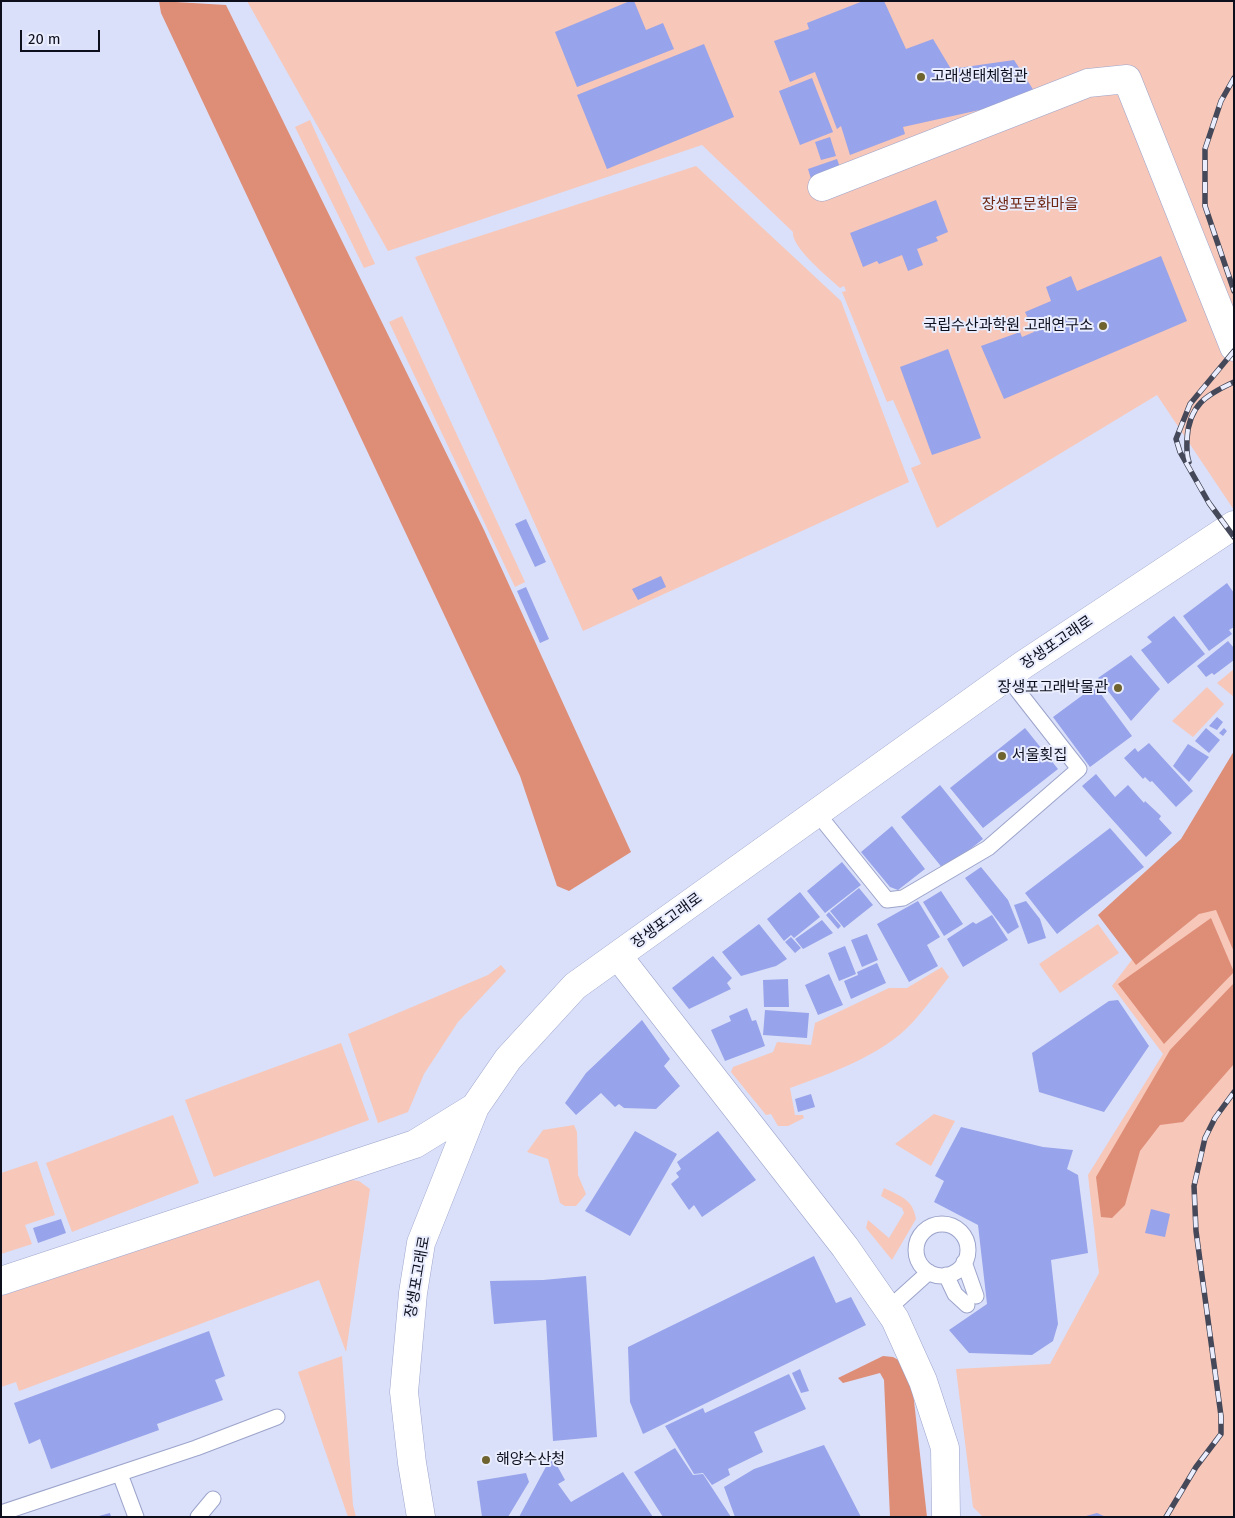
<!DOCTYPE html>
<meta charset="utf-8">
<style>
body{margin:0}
#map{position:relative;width:1235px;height:1518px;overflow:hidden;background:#dae0f9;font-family:"Fira Sans",sans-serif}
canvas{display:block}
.frame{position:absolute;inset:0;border:2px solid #0d0f1d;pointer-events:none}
.scale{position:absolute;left:20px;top:30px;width:80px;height:22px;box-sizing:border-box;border:2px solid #0d0f1d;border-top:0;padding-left:6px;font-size:15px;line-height:18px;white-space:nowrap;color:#0d0f1d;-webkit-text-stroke:4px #e9edfe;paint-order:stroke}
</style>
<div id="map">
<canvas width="1235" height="1518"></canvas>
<div class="frame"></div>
<div class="scale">20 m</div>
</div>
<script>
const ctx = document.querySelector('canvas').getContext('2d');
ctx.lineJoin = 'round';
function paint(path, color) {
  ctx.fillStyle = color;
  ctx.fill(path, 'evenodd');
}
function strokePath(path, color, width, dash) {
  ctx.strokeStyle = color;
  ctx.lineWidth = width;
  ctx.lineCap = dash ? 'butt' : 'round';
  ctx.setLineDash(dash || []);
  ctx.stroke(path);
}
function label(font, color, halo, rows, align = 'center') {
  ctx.font = font + ' "Fira Sans","Noto Sans KR",sans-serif';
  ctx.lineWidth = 4;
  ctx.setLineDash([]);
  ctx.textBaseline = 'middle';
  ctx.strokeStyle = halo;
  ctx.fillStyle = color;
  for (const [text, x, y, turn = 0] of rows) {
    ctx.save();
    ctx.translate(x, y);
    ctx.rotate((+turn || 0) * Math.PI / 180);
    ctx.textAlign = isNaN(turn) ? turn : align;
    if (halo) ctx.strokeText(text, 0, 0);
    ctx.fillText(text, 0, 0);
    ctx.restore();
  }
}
const green = new Path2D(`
 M247,1h987v509l-77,-115 -220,133 -26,-60 10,-4 -28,-64 -6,2 -45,-110 4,-1 -2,-5 -4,2c-12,-11 -49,-41 -47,-56l-91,-87 -314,106z
 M310,120l65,144 -11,4 -69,-141z
 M696,166l145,135 68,181 -326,149 -168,-374z
 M402,316l123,266 -10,5 -126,-265z
 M1234,669v28l-17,-14z
 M1207,687l17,17 -31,33 -21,-16z
 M1234,825v692h-251l-10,-10 -17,-138 94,-5 49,-91 -11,-98 75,-121 -51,-68z
 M1098,924l21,29 -59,40 -21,-29z
 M501,965l5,6 -48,51 -34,52 -16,38 -30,11 -30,-89 140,-59z
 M942,967l7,10c-12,15 -24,32 -37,46 -31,33 -81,50 -122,65l5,27h8l1,3 -16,8h-10l-7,-12 -5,1 -35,-43 2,-5 40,-15 4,-10 34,3 4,-22 74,-35h18z
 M341,1043l28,77 -155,57 -29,-77z
 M934,1114l21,7 -24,45 -36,-22z
 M173,1115l26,68 -127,49 -26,-69z
 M574,1125l3,7 1,43 8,19 -10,12h-11l-5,-3 -12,-44 -21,-7 16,-22z
 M37,1161l18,54 -30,10 7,19 -31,10v-81z
 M351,1180l8,1 11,8 -24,163 -27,-72 -300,111 -3,-9 -15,5v-91z
 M884,1188c16,8 29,11 32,31l-24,41 -26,-32 2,-8 21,18 15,-25 -2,-5 -21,-12z
 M342,1356l11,149 3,12h-8l-50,-145z`);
const forest = new Path2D(`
 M159,1l67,4 258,525 147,322 -62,39 -12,-5 -37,-110 -359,-763z
 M1234,751v201l-18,-42 -17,4 -63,51 -38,-50 83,-76z
 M1211,918l23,54 -70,72 -46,-60z
 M1234,983v81l-51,58 -23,3 -20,26 -15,54 -13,13 -11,-1 -5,-40 74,-127z
 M883,1356l10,1 11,6 8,20 15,134h-37l-6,-137 -4,-7 -37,10 -5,-5z`);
const building = new Path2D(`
 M630,1h4l12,29 17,-7 11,26 -97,38 -22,-55z
 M863,1h21l22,48 27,-10 18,30 63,-9 24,37 -135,30 2,7 -55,21 -9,-29 -4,3 -22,-57 -25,10 -16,-41 35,-12 -2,-6z
 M704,44l30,73 -127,52 -30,-74z
 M812,78l21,54 -33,13 -21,-54z
 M830,137l6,19 -15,4 -6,-18z
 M837,159l5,14 -30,9 -4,-13z
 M936,200l12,32 -12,5 2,4 -21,8 6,16 -15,6 -6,-16 -23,9 -2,-3 -14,6 -13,-34z
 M1161,256l26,65 -183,78 -23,-53 39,-14 2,5 12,-5 -9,-20 26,-11 -5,-14 25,-11 6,15z
 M948,349l33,89 -49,17 -32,-88z
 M526,519l20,43 -11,5 -20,-43z
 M661,576l5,11 -28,13 -6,-11z
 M1227,583l7,10v34l-5,3 3,4 -23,17 -26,-35z
 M526,587l23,52 -9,4 -23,-52z
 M1174,616l31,38 -37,30 -27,-34 11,-8 -5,-5z
 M1228,641l6,7v12l-20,15 -2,-2 -6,4 -9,-11z
 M1131,655l29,34 -29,32 -33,-43z
 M1095,686l37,50 -42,31 -37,-50z
 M1217,717l6,5 -6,8 -8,-4z
 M1025,728l33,41 -75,59 -33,-40z
 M1206,728l14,12 -11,13 -14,-12z
 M1224,728l3,3 -4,5 -4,-3z
 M1149,743l44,48 -17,16 -24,-26 -2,1 -5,-5 -2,2 -19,-21 11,-10 3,4z
 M1188,744l21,13 -20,25 -16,-16z
 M1096,774l19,23 13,-12 16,18 1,-2 16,15 -2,3 13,14 -26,24 -64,-71z
 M940,785l43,54 -39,31 -43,-53z
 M892,826l33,43 -27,21 -8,-3 -29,-35z
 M1110,828l34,39 -87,67 -32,-41z
 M842,862l19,23 -36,28 -18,-22z
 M981,867l27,33 11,27 -11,7 -43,-56z
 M859,888l14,17 -29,23 -14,-17z
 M941,891l22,33 -19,12 -21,-34z
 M800,892l20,25 -26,21 -3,-3 -7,6 -17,-22z
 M918,901l22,36 -13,8 11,21 -29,16 -32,-58z
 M1026,901l14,18 6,19 -18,6 -14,-39z
 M829,912l12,14 -3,3 -12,-14z
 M992,915l16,25 -45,27 -16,-28 26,-17 3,2z
 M822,920l11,13 -30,16 -8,-10z
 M759,924l28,35 -11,7 -35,10 -19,-24z
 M867,934l11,26 -16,7 -11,-27z
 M791,937l10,11 -6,5 -10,-11z
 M845,946l11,28 -17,7 -11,-28z
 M713,956l19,22 -5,5 4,6 -42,20 -17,-21z
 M877,963l9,20 -35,16 -7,-18 14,-6 -1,-3z
 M829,974l14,31 -25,10 -13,-30z
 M788,979l1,28h-25l-1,-27z
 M1118,1000l31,46 -45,66 -65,-20 -7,-39 77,-52z
 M747,1008l5,13 4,-1 9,26 -40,15 -14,-31 20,-9 -2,-5z
 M765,1010l44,3 -2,25 -44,-3z
 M642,1020l28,39 -6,7 16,20 -24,23 -32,-1 -5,-4 -4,3 -14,-14 -25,22 -11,-12 21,-30z
 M811,1094l4,13 -17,5 -3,-13z
 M961,1127l82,20 30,3 -6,19 11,6 10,78 -37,7 7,64 -5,17 -21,14 -63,-2 -20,-23 38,-26 -9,-79 -44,-23 10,-21 -9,-5z
 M635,1131l42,23 -47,82 -45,-25z
 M718,1131l38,49 -54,37 -8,-12 -5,5 -18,-26 8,-7 -3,-4 5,-4 -4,-7z
 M1151,1209l19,5 -5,23 -20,-4z
 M61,1219l5,14 -28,10 -5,-15z
 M814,1256l22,47 15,-6 15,28 -223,109 -13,-32 -2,-55z
 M586,1276l11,161 -44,4 -7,-121 -52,4 -4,-43 53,-1z
 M209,1331l16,45 -10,4 8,20 -66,24 2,6 -108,39 -11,-30 -11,5 -15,-41z
 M800,1369l9,22 -8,2 -9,-20z
 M789,1374l17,35 -52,23 9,20 -35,17 2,6 -18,10 -9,-12 -9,1 -29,-48 38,-18 2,5z
 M824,1445l37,72h-126l-11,-30 30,-18z
 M675,1448l18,27 10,-1 28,43h-68l-29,-45z
 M554,1460l11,20 -7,4 13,18 52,-30 30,45h-134l30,-56z
 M526,1473l3,9 -21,35h-26l-5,-36z
 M110,1513l1,4h-12v-1z
 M1097,1513l9,4h-20v-1z`);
const service = new Path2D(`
 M817,813l70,87 16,-2 85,-50 91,-79 -72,-92
 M916 1250a26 26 0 1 1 52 0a26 26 0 1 1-52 0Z
 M964,1262l12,34
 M946,1275l9,19 12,11
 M888,1309l41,-37
 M120,1474l16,43
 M1,1513l195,-65 81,-31
 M198,1517l15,-18`);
const minor = new Path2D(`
 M822,187l266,-104 39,-4 107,268
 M618,956l227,291 50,72 28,62 22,67 1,69
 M1,1281l414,-137 60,-37
 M421,1517l-9,-54 -8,-71 9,-99 8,-50 54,-136 33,-48 67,-73 448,-321 211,-140`);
const rail = new Path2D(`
 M1234,78l-13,23 -16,48v57l29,85
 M1234,351l-44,53 -14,35 4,13 29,51 25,34
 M1189,462c-3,-8 -2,-15 -2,-23 2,-34 19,-44 47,-57
 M1166,1517l30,-50 25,-33v-18l-25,-185 -2,-45 11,-48 10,-20 19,-26`);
const markers = [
 [921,77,5,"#6f6330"],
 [1103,326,5,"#6f6330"],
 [1118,688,5,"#6f6330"],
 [1002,756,5,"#6f6330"],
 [486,1460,5,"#6f6330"]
];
const poiNames = [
 ["고래생태체험관",931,77],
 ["국립수산과학원 고래연구소",1093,326,"right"],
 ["장생포고래박물관",1108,688,"right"],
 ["서울횟집",1012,756],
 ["해양수산청",496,1460]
];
const parkNames = [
 ["장생포문화마을",1030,205]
];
const streetNames = [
 ["장생포고래로",1057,643,-34],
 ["장생포고래로",667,921,-36],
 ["장생포고래로",418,1277,-80]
];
paint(green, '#f7c7b9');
paint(forest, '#de8d77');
paint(building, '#97a3ea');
strokePath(service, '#9ca4cb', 17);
strokePath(minor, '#9ca4cb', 29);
strokePath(service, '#fff', 15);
strokePath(minor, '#fff', 28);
strokePath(rail, '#444859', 5.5);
strokePath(rail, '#e9edfe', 4, [11]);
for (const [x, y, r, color] of markers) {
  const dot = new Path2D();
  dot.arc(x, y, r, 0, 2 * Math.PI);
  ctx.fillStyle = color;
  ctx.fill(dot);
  strokePath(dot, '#e9edfe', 2);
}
label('15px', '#0d0f1d', '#e9edfe', poiNames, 'left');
label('15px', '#6f2713', '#e9edfe', parkNames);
label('15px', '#0d0f1d', '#e9edfe', streetNames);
</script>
